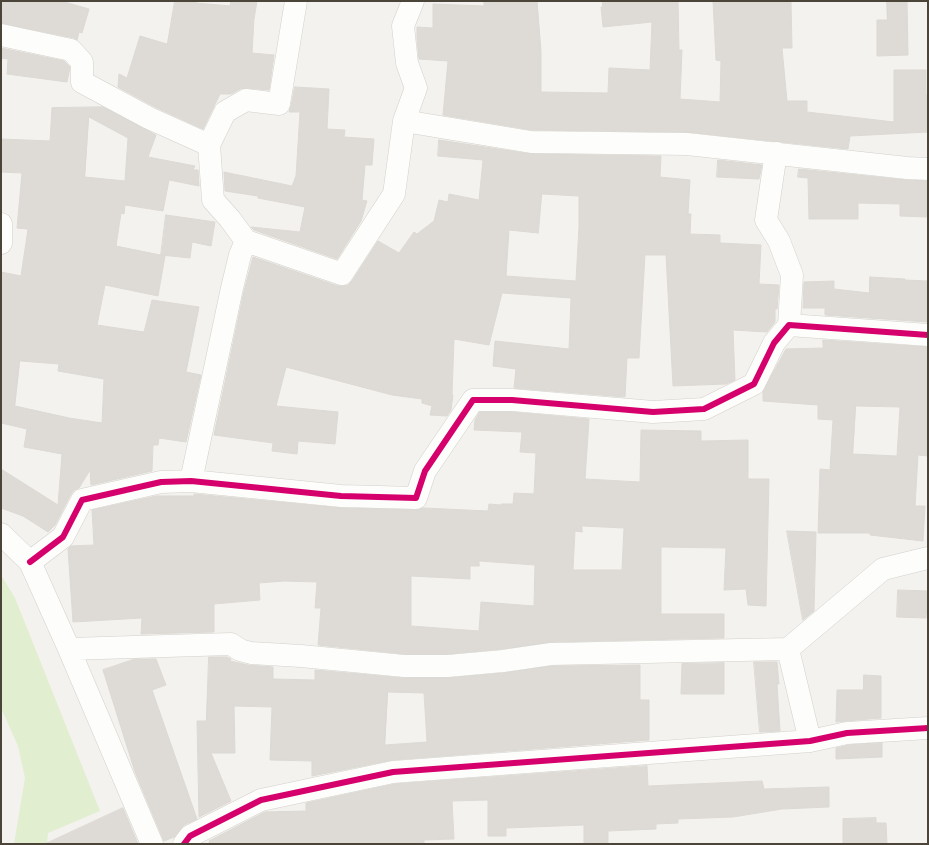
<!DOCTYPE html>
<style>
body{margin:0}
#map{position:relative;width:929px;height:845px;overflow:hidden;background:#f4f2ee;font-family:"Archivo Narrow",sans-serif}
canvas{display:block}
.frame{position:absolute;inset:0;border:2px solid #4b4439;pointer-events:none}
</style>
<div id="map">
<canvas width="929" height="845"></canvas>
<div class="frame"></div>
</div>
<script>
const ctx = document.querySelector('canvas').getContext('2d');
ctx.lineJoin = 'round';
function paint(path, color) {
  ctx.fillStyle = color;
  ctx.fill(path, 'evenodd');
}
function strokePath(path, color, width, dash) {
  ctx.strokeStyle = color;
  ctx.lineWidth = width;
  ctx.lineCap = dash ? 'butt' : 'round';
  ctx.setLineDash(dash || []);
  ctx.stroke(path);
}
const green = new Path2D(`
 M1,575l14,23 85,213 -52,22 -1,11h-33l11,-66 -7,-32 -17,-38z`);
const building = new Path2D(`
 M1,1h60l28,8 -7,24 -3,-1 -2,8 -3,-2 -73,-15z
 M175,1h21v2l34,3 1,-5h26l-3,18 -2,34 22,2 -5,35 -22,-2 -7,1 -9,5h-11l-17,35 -48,-22 -37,-20 1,-13 8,4 13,-42 27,8z
 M484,1h53l4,50v41l67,1 1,-25 41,2 2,-48 -49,5 -2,-20h2l-1,-6h76l1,49h3l-2,49 40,3 1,-41 -5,-1 -3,-59h78l1,47h-10l5,53h20v11l87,10v-52h32v25h2v37l-78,4 -2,13 -161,-17 -155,-2 -89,-15 5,-54 -29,-2 -2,-20v-12l16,1v-24l51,2z
 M887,1h20l1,54 -31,1v-36h10z
 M1,48l63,13 6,6 -3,15 -60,-8 1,-15 -7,-1z
 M295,87l34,2 -2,40 18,1 -1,7 30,2 -2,26h-7l-3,35 5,1 -6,20 -24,38 -83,-29 -3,-3 49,5 5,-25 -47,-9v-2l-33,-5 -1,-19 68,14 4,-10 4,-64h-11l2,-6z
 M103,107l53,28 -8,22 47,9 -2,4h5l1,16 -30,-6 -6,31 -38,-6 -1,9 -3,-1 -5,33 49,10 -7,40 -53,-11 -8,40 47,7 8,-32 47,7 -13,65 15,3 -15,67 -27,-4 -1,7h-5l-1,26 -61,14 -1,-15 -11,18 -5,2 -3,4 -16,31 -7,7 -25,-16 -22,-8v-39l57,36 4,-51 -38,-7 3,-18 -26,-6v-151l20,4 7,-47 -11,-1 5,-55 -21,-1v-33l49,2 2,-33zM89,117l39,21 -3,43 -40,-4zM20,361l39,3 -1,7 46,8 -2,44 -33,-5 -54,-12z
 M439,140l92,14 130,2 -1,21 30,3 -2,34h3l-1,20 30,1v8l41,2 -2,39 20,1 -2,24h-2v13l-8,10 -34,-2 2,50 -9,4 -53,2 -7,-131h-21l-6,103h-12l-2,39 -111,-9 2,-19 -23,-3 2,-25 74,8 2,-51 -69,-5 -13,52 -35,-6 -2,56h1l-2,15 -4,6 -17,-1 2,-9 -10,-3v-4l-30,-4 -106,-28 -10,39 62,6 -3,32 -37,-3 -1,13 -25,-3 1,-8 -59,-8 30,-144 9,-34 85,29h5l5,-1 4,-4 26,-40 21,12 15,-21 3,2 17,-13 5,-21 9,2 1,-8 30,6 4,-40 -45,-4zM542,194l37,2v30l-3,55 -70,-5 3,-46 29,3z
 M718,160l44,5 -3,14 -42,-2z
 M799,169l107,11 22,1v36l-28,-1v-12l-42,-1v16h-49l-1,-41 -10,-1z
 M166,215l49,7 -4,24 -19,-4 -2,16 -29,-3z
 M870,277l35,2v1l23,1v41l-103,-7v-7h-22l1,-26 30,-1v8l35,4z
 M823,340l105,7v109l-10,-1 -3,51h10l-2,35 -53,-6v-2h-52l2,-64 10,1 3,-50 -15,-1v-14l-55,-4v-10l23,-42 37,-1zM856,406l44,1 -3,49 -44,-2z
 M480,412h31l78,7 -4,60 55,3 1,-52 60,1v10l47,-1v39h21l-3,127 -18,-1 -2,-16 -22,1 2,-42 -65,-1v67h63v24l-173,4 -49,7 -55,5h-42l-87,-9 3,-37h-6l2,-26 -33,-1 -25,2 1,17 -46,4v28l-73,2 1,-16 -69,4 -5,-73 3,-3 23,-1 -2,-35 64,-14h38v-2l147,14 75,2 8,-2 64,3 1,-7 12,1v-1h12l1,-11 20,1 2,-41 -16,-1 2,-20 -48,-2 1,-10zM582,526l42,2 -2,42h-49l2,-39 7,1zM479,561l56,4 -1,41 -53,-4 -2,29 -68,-5v-50l59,3v-13h9z
 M787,531l29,1 -2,79 -11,9z
 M898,590l30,1 -2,27 -29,-1z
 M209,657h18l4,2 -1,2 18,4 25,2v12l42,1v-10l88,8h45l56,-5 48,-7 88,-1v35h9v40l-257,20 -80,16v-15l-42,-1 2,-53 -38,-1 1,47h-24l20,48 -32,16 -2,-96h9zM388,692l36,1 3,49 -42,3z
 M135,659h21l10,26 -14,5 45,129 -13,6 -10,12 -10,4 -29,-69 -32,-102z
 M754,662h23l2,22h-2l3,47 -20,1z
 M724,663v31h-43l1,-30z
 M864,675l17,1v42l-35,3 -10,1 1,-32h26z
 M882,743v14l-46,2v-11l13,-3z
 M647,766l1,20 114,-5 2,8 65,-2v20l-47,2 -49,8 -55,2v4l-22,1v5l-48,2v13h-24v-19l-78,3v8h-18v-36l-36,1 2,38 -30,1v4h-214l-1,-3 56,-29 41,-1v-8l89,-19z
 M123,808l15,36h-93z
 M876,818v5h10l1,21h-44v-25z`);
const minor = new Path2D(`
 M1,35l70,15 11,12v20l67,36 60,27
 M404,121l127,21 156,2 220,24 21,1
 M776,153l-10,67 13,21 13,34 -3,50
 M1,224v19
 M246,241l96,33 52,-80 10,-73 12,-33 -9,-25 -4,-37 10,-25
 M191,481l41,-193 8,-33 6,-14 -16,-22 -17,-19 -4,-55 16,-33 21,-12 33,4 17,-103
 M1,534l29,28 39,87 83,195
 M30,562l33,-25 19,-37 79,-18 30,-1 150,15 75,2 9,-27 48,-71h39l141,12 51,-3 50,-25 20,-41 15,-18 139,10
 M69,649l162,-5 9,6 11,3 50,3 103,10h44l55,-5 48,-7 237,-5
 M810,741l-22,-92 95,-80 45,-11
 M184,844l6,-8 71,-36 132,-28 417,-31 37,-8 81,-5`);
const cycleway = new Path2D(`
 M30,562l33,-25 19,-37 79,-18 30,-1 150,15 75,2 9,-27 48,-71h39l141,12 51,-3 50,-25 20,-41 15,-18 139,10
 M184,844l6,-8 71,-36 132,-28 417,-31 37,-8 81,-5`);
paint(green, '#e1eecf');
paint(building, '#dedbd6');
strokePath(building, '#dcd9d4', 1);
strokePath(minor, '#d2d0cb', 23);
strokePath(minor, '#fdfdfc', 22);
strokePath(cycleway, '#d6006c', 6);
</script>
